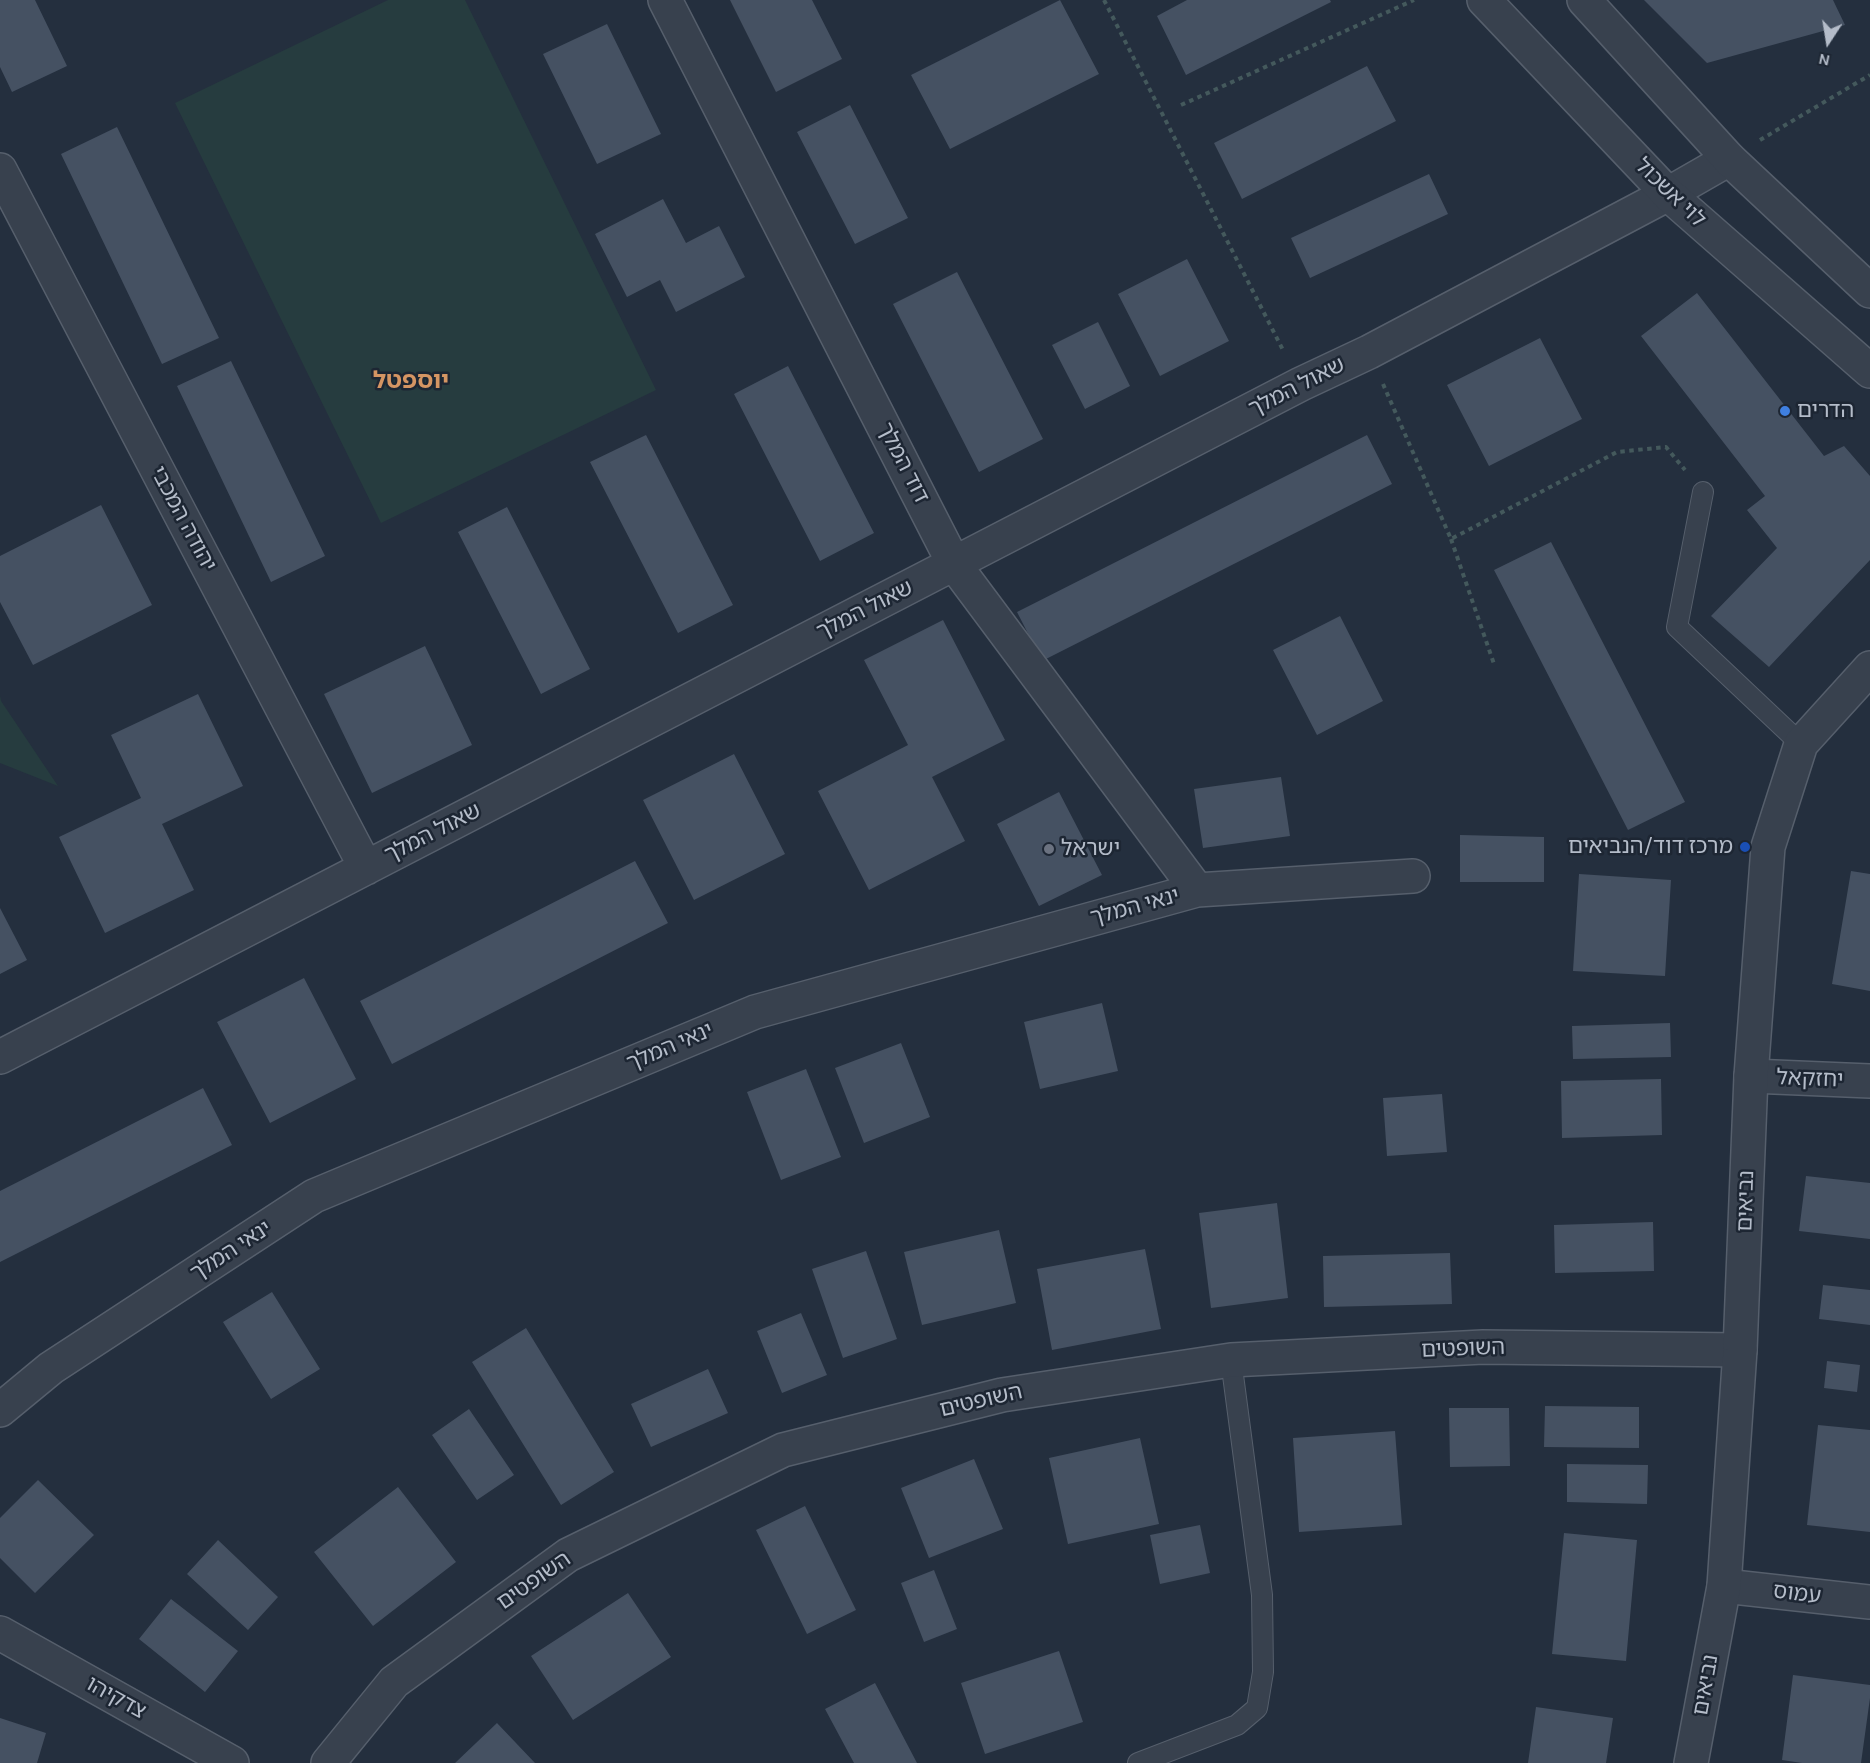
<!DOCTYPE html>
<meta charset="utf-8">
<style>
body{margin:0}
#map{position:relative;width:1870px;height:1763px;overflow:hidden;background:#242f3e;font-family:Karla,sans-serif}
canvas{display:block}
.north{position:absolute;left:1798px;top:12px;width:60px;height:60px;-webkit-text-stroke:4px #1d2633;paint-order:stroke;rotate:192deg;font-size:16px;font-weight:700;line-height:24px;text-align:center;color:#b4bcc9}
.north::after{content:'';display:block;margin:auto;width:21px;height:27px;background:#b4bcc9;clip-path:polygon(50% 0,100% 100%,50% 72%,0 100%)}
</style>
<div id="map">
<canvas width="1870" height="1763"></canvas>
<div class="north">N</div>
</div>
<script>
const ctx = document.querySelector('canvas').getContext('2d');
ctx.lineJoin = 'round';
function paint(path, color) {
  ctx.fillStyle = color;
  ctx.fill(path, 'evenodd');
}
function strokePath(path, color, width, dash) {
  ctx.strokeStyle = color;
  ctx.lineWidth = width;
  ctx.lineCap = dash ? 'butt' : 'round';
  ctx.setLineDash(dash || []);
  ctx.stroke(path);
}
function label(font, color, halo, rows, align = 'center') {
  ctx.font = font + ' Karla,"Noto Sans Hebrew",sans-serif';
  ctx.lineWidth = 5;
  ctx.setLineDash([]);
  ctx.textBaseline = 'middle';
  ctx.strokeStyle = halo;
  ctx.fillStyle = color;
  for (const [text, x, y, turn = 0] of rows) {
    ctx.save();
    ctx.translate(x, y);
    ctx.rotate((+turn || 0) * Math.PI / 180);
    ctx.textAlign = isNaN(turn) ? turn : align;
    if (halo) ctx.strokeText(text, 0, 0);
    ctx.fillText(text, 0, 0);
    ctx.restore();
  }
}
const green = new Path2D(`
 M388,0h77l191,390 -275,133 -206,-420z
 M0,696l1,5 57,85 -58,-23z`);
const building = new Path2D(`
 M0,0h35l32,66 -55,26 -12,-25z
 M730,0h82l30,59 -66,33z
 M1060,0l39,74 -149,75 -39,-74z
 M1187,0h143l1,2 -145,73 -29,-59z
 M1644,0h189l12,25 -138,38z
 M607,24l54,110 -64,30 -54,-110z
 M1367,66l29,55 -154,78 -28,-56z
 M850,105l58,113 -53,26 -58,-112z
 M117,127l102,211 -57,26 -101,-210z
 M1429,174l19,40 -138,64 -19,-40z
 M663,199l23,44 33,-17 26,51 -69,35 -16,-32 -33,17 -32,-63z
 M1187,259l42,82 -69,35 -42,-82z
 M957,272l86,167 -64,33 -86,-168z
 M1697,293l127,163 20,-10 26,30v84l-101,107 -58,-51 66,-68 -30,-38 18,-14 -124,-160z
 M1098,322l32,64 -45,23 -33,-64z
 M1540,338l42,81 -93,47 -42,-81z
 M231,361l94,195 -54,26 -94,-196z
 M788,366l86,167 -54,28 -86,-167z
 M646,435l87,170 -55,28 -88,-171z
 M1367,435l25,49 -350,177 -25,-49z
 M101,505l51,100 -119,60 -33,-63v-46z
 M507,507l83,162 -49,25 -83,-162z
 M1551,542l134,260 -57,28 -134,-260z
 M1340,616l43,85 -66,34 -44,-85z
 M943,620l62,120 -73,37 33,64 -96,49 -51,-99 90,-46 -44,-85z
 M425,646l47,99 -100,48 -48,-99z
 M198,694l45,92 -81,38 32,66 -89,43 -46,-96 82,-39 -30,-63z
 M734,754l51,100 -91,46 -51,-100z
 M1281,777l9,59 -87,12 -9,-59z
 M1059,792l43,83 -63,31 -42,-82z
 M1460,835l84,2v45h-84z
 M635,861l33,62 -276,141 -32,-63z
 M1851,871l19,3v117l-38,-7z
 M1579,874l92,6 -6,96 -92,-5z
 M0,908l27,52 -27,14z
 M304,978l52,101 -86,44 -53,-101z
 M1102,1003l16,68 -78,18 -16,-67z
 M1670,1023l1,34 -98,2 -1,-33z
 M901,1043l29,74 -66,26 -29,-75z
 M806,1069l35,88 -60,23 -34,-88z
 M1661,1079l1,56 -100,3 -1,-57z
 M203,1088l29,57 -232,117v-71z
 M1442,1094l5,58 -60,4 -4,-58z
 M1806,1176l64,7v56l-71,-8z
 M1277,1203l11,95 -77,10 -12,-95z
 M1653,1222l1,49 -99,2 -1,-48z
 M999,1230l17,73 -94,22 -18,-73z
 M1145,1249l16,80 -109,21 -15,-81z
 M866,1251l31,88 -54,19 -31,-89z
 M1450,1253l2,51 -128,3 -1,-51z
 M1823,1285l47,5v35l-51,-6z
 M272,1292l48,77 -49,30 -48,-77z
 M801,1313l26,62 -45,18 -25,-62z
 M526,1328l88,144 -53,33 -89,-143z
 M1827,1361l33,4 -3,27 -33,-4z
 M708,1369l20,44 -77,34 -20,-43z
 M1545,1406l94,1v41l-95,-1z
 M1449,1408h60l1,58 -60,1z
 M469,1409l45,66 -37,25 -45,-65z
 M1818,1425l52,5v102l-63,-7z
 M1395,1431l7,94 -103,7 -6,-94z
 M1140,1438l19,86 -91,20 -19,-86z
 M974,1459l29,70 -74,29 -28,-70z
 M1567,1464l81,1 -1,39 -80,-2z
 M38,1480l56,55 -59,58 -35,-35v-40z
 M398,1487l58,75 -83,64 -59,-74z
 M805,1506l51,104 -49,24 -51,-104z
 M1200,1525l10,48 -50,11 -10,-49z
 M1564,1533l73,7 -11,121 -74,-7z
 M218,1540l60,57 -30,33 -61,-56z
 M934,1570l23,59 -33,13 -23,-59z
 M628,1593l43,64 -98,63 -42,-64z
 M171,1599l67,52 -33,41 -66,-53z
 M1059,1651l24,71 -98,32 -24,-71z
 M1793,1675l77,10v13l-9,65h-59l-20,-3z
 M875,1683l42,80h-63l-29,-54z
 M1536,1707l77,11 -7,45h-78z
 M0,1718l46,15 -9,30h-37z
 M497,1723l38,40h-80z`);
const path = new Path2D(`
 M1104,0l180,352
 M1181,105l233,-105
 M1760,140l110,-65
 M1383,384l68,155 166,-87 49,-5 19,23
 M1451,539l43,125`);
const service = new Path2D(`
 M1703,492l-26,135 124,117
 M1138,1763l99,-38 20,-17 6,-36 -1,-77 -31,-235`);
const minor = new Path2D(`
 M665,0l289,564 243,326
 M0,170l366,698
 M0,1057l1301,-673 68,-32 299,-158 61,-35
 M1751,1076l119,5
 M0,1410l51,-42 263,-172 441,-184 442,-122 216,-14
 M1724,1586l146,16
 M0,1633l232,130
 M328,1763l66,-81 174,-127 215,-105 219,-55 229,-35 252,-13 257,3`);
const tertiary = new Path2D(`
 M1484,0l184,194 202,177
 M1584,0l145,159 141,132
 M1691,1763l33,-177 16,-236 11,-274 17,-229 33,-103 69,-76`);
const markers = [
 [1785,411,6,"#3f7fe0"],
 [1745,847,6,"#1a4fb4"],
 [1049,849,6,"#6b7280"]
];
const streetNames = [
 ["לוי אשכול",1670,193,44],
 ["שאול המלך",1297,387,-27],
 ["דוד המלך",903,463,63],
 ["יהודה המכבי",183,519,62],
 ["שאול המלך",865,610,-27],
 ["שאול המלך",433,833,-27],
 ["ינאי המלך",1135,907,-15],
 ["ינאי המלך",670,1047,-23],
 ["יחזקאל",1810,1079,2],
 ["נביאים",1746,1201,-88],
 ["ינאי המלך",231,1251,-33],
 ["השופטים",1463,1349,-2],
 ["השופטים",981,1401,-13],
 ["השופטים",534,1581,-35],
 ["עמוס",1797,1594,7],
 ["נביאים",1706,1685,-80],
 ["צדקיהו",116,1698,29]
];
const poiNames = [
 ["הדרים",1797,411],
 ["מרכז דוד/הנביאים",1733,847,"right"],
 ["ישראל",1061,849]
];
const neighbourhoodNames = [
 ["יוספטל",411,381]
];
paint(green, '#263c3f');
paint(building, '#455162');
strokePath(service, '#565f6c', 22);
strokePath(minor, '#565f6c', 36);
strokePath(tertiary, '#565f6c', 36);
strokePath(path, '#44595c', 4, [4.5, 4.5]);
strokePath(service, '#38414e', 20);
strokePath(minor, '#38414e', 33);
strokePath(tertiary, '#38414e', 33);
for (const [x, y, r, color] of markers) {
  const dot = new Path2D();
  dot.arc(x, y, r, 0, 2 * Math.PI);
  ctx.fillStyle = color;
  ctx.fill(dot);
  strokePath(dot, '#1d2633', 2);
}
label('22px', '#b4bcc9', '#1d2633', streetNames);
label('22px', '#b4bcc9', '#1d2633', poiNames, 'left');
label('bold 24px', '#d59563', '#1d2633', neighbourhoodNames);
</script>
